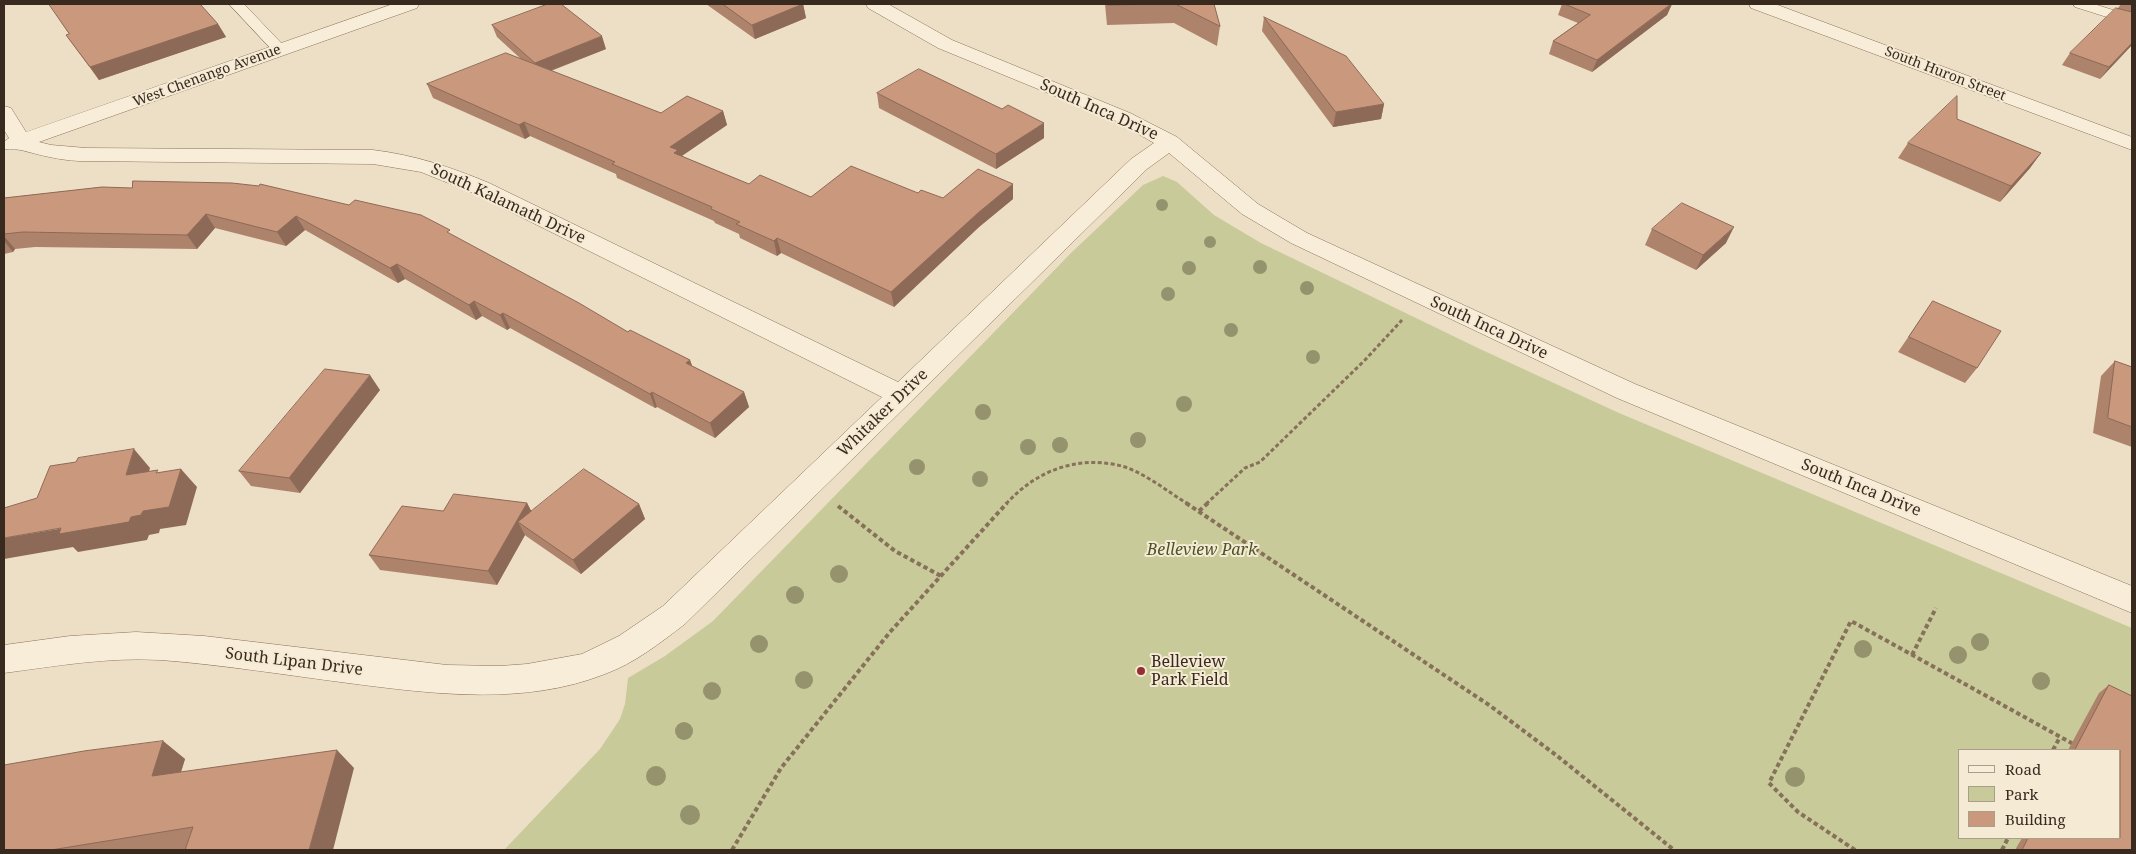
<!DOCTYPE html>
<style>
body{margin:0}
#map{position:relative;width:2136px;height:854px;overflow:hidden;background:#eddfc5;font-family:"Noto Serif",serif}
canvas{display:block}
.frame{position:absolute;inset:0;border:5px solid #382a1f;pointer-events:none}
.legend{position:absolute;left:1958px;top:749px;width:162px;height:90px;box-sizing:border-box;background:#f5ead4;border:1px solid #a99d8c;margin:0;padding:6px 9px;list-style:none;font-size:15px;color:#382a1f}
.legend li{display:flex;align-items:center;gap:10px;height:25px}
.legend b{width:25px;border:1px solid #a99d8c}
</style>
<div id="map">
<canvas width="2136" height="854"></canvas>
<div class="frame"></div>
<ul class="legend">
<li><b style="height:6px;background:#f8edd8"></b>Road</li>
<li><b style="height:14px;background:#c8cb99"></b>Park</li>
<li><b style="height:14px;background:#ca987c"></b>Building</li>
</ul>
</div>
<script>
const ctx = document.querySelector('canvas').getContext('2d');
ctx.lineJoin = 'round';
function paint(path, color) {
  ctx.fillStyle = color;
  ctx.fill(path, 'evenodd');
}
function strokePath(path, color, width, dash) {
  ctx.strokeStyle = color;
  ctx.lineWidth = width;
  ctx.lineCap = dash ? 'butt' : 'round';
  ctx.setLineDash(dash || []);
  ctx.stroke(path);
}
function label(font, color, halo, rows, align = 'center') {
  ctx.font = font + ' "Noto Serif",serif';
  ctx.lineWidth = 4;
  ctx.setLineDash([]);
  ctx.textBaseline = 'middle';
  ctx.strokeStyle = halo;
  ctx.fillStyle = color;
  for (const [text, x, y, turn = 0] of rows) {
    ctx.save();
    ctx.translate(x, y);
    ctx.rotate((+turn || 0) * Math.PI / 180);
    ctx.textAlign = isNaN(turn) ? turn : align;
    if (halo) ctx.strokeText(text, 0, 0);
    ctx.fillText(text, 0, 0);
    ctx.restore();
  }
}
const green = new Path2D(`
 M1163,176l14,6 37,33 47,28 219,106 139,64 513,215v222h-1628l96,-101 20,-30 5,-15 3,-26 37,-22 48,-35 358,-368 72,-68zM1960,750h160v88h-160z`);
const pathFar1 = new Path2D(`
 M1006,504c29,-32 68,-48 111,-39 23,4 51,27 71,39
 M1206,504l39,-36 15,-6 105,-102 37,-40`);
const path = new Path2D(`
 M1186,503l303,202 67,50 118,95
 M838,506l57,45 46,25
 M1199,511l9,-8
 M1912,655l24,-47
 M2053,750l7,-13
 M732,850l49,-82 109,-136 117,-129
 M1855,850l-57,-38 -29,-29 82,-162 224,124
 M2002,850l6,-12`);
const service = new Path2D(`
 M229,4h15l41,43 3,3 -3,3h-10z
 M2073,4h21l38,12v9l-57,-18z`);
const minor = new Path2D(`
 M393,4h26l-2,4 -378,134 12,3 35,3 287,2c41,5 78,17 116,33l409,199 233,-223 23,-16 -38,-22 -178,-73 -70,-40 -2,-4h22l64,36 178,73 47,24 81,67 49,29 328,151 497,202v27l-515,-215 -326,-155 -49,-29 -73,-61 -22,16 -462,455c-25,19 -50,39 -80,50 -81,32 -172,20 -257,9 -62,-8 -124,-18 -187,-23 -53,-3 -105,6 -157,13v-28l66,-9 66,-4 68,4 243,29 53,1 27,-2 55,-10 37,-18 44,-30 219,-209 -409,-204 -52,-21 -48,-8 -294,-3c-21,-1 -39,-6 -58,-11 -5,-1 -10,0 -16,-1l-1,-7 5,-4 -5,-8v-24l7,2 15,24z
 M1749,4h26l357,133v13l-381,-142z`);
const trees = [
 [1162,205,6],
 [1210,242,6],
 [1260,267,7],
 [1189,268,7],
 [1307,288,7],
 [1168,294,7],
 [1231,330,7],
 [1313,357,7],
 [1184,404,8],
 [983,412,8],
 [1138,440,8],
 [1060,445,8],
 [1028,447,8],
 [917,467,8],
 [980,479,8],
 [839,574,9],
 [795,595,9],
 [1980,642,9],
 [759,644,9],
 [1863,649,9],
 [1958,655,9],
 [804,680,9],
 [2041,681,9],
 [712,691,9],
 [684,731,9],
 [656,776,10],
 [1795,777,10],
 [690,815,10]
];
const wall = new Path2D(`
 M706,4h97l3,14 -51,21z
 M1105,4h109l6,22 -3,20 -43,-23 -67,2z
 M1562,4h110l-5,11 -75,57 -43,-18 4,-13 25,-18 -20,-8z
 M2121,4h11v41l-32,34 -38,-14 8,-12 48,-45z
 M1264,17l120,87 -3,15 -48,8 -71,-96z
 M218,24l8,13 -127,43 -33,-45z
 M492,25l114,24 -55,22 110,42 62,-2 4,14 -45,31 67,28 62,13 107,-4 25,5 70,-14v15l-34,28 -85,80 -113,-54 -4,3 -37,-18 -1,-4 -24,-11 -1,-2 -97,-43 -1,-4 -86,-38 -5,3 -92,-41 -6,-14 94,-25 -24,-22z
 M877,93l167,45 -48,31 -117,-61z
 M1957,119l84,34 -11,15 -30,34 -102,-44 10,-15z
 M102,187l350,48 176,97 62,28 2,6 52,26 5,15 -34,31 -58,-31 -2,1 -145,-80 -3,2 -25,-14 -6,4 -71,-41 -7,4 -93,-53 -19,16 -71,-18 -18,21 -162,-2 -20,2 -2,3 -9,2v-56z
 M1652,229l74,14 -30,27 -51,-25z
 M1933,301l44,67 -12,15 -67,-31z
 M2115,361l17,6v80l-39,-14 8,-57z
 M380,390l-80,103 -49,-7 -12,-15z
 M527,503l4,8 108,-7 6,15 -64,55 -55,-38 -1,-1 -28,50 -117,-15 -11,-15 74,-44z
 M2109,685l23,11v154h-117l7,-12h98v-88h-52l31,-57z
 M163,741l22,18 -4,13 173,-4 -169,81 -9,1h-172z`);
const shadedWall = new Path2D(`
 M803,4l3,14 -51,21 -3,-14z
 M1672,4l-5,11 -75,57 5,-12z
 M218,24l8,13 -127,43 -9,-13z
 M602,36l4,13 -67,26 -4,-12z
 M2132,43v2l-32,34 9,-12z
 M1384,104l-3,15 -48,8 3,-15z
 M723,111l4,14 -47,32 2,8 -12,-18z
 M524,122l6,14 -5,3 -6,-14z
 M1044,123v15l-48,31v-15z
 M2041,153l-11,15 -30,34 11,-16z
 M1013,184v15l-34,28 -85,80 -3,-15 87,-79z
 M206,214l9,14 -18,21 -10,-14z
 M296,216l9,14 -19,16 -9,-14z
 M1734,227l-8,16 -30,27 7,-15z
 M4,236l11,13 -2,3 -9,-11z
 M777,238l4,15 -4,3 -3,-15z
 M397,264l8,15 -7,4 -8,-15z
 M474,301l8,15 -6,4 -7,-15z
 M503,313l7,15 -3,2 -7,-15z
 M690,360l5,14 -9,-11z
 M370,375l10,15 -80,103 -11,-15z
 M652,392l5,15 -2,1 -5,-14z
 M744,392l5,15 -34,31 -5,-15z
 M134,449l16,19 -7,25 -17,-18z
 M181,469l16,18 -11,38 -26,4 -1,4 -10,2 -2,5 -69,12 -5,-5 -69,12v-21l127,-21 12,-6z
 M527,503l8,15 -17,4 7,13 -28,50 -9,-14z
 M639,504l6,15 -64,55 -8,-14z
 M163,741l22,18 -11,35 -22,-18z
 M337,750l17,18 -21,82h-24z`);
const building = new Path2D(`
 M49,4h151l18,20 -128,43 -24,-32 3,-1z
 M548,4h13l41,32 -67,27 -43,-38z
 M723,4h80l-51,21z
 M1108,4h60l-60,1z
 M1176,4h38l6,22z
 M1565,4h106l-74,56 -44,-19 37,-26z
 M2116,8l16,4v31l-23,24 -39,-14z
 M1264,17l82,39 38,48 -48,8z
 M506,53l155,60 26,-17 36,15 -53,36 8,3 -4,3 75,31 11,-9 51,22 40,-31 67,27 3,-3 22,8 35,-29 35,15 -35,29 -87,79 -114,-54 -3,3 -38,-17 4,-2 -29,-13 1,-2 -100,-43 3,-2 -91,-40 -5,3 -92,-41z
 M919,69l83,40 6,-4 36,18 -48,31 -119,-61z
 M1957,96v23l84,34 -30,33 -103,-43z
 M133,181l99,2 27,3 1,-2 89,21 6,-5 66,15 29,15 -3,2 132,71 49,29 2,-2 60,30 -4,3 58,29 -34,31 -58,-31 -2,2 -147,-81 -3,2 -26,-14 -5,4 -72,-41 -7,4 -94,-52 -19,16 -71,-18 -19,21 -164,-3 -19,2v-36l98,-11 30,1z
 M1682,203l52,24 -31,28 -51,-26z
 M1933,301l68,30 -24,37 -68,-31z
 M2115,361l17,6v60l-24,-9z
 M325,369l45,6 -81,103 -50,-7z
 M134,449l-8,26 32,-5 -2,3 25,-4 -12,38 -26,4 -2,4 -10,2 -2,5 -70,12 2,-6 -57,10v-30l33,-10 13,-32 26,-4 2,-4z
 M584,469l55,35 -66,56 -55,-38z
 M454,494l73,9 -39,68 -119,-16 33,-49 41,5z
 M2109,685l23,11v154h-110l6,-12h92v-88h-45z
 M163,741l-11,35 185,-26 -28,100h-124l8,-23 -142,23h-47v-85l80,-14z`);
const markers = [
 [1141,671,5,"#952d33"]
];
const farStreetnames = [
 ["South Huron Street",1945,74,21],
 ["West Chenango Avenue",207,76,-20]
];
const streetNames = [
 ["South Inca Drive",1099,110,24],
 ["South Kalamath Drive",508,204,25],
 ["South Inca Drive",1489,328,25],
 ["Whitaker Drive",883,413,-44],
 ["South Inca Drive",1861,488,22],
 ["South Lipan Drive",294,662,7]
];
const parkNames = [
 ["Belleview Park",1202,550]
];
const poiNames = [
 ["Belleview",1151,662],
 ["Park Field",1151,680]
];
paint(green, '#c8cb99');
strokePath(service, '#88715b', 1);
strokePath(minor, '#88715b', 1);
strokePath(pathFar1, '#88715b', 3, [4, 2.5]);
strokePath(path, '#88715b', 4, [4.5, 3]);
paint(service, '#f8edd8');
paint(minor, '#f8edd8');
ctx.fillStyle = '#94936e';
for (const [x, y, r] of trees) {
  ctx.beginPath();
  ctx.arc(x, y, r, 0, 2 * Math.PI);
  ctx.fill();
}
paint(wall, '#ae836b');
paint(shadedWall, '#8d6a57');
paint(building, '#ca987c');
strokePath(building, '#8d6a57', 1);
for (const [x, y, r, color] of markers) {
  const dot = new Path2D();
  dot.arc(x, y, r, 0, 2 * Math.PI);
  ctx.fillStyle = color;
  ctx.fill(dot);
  strokePath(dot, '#f5ead4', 2);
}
label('14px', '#382a1f', '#f5ead4', farStreetnames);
label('16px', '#382a1f', '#f5ead4', streetNames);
label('italic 16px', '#4b5426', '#f5ead4', parkNames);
label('16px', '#382a1f', '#f5ead4', poiNames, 'left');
</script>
